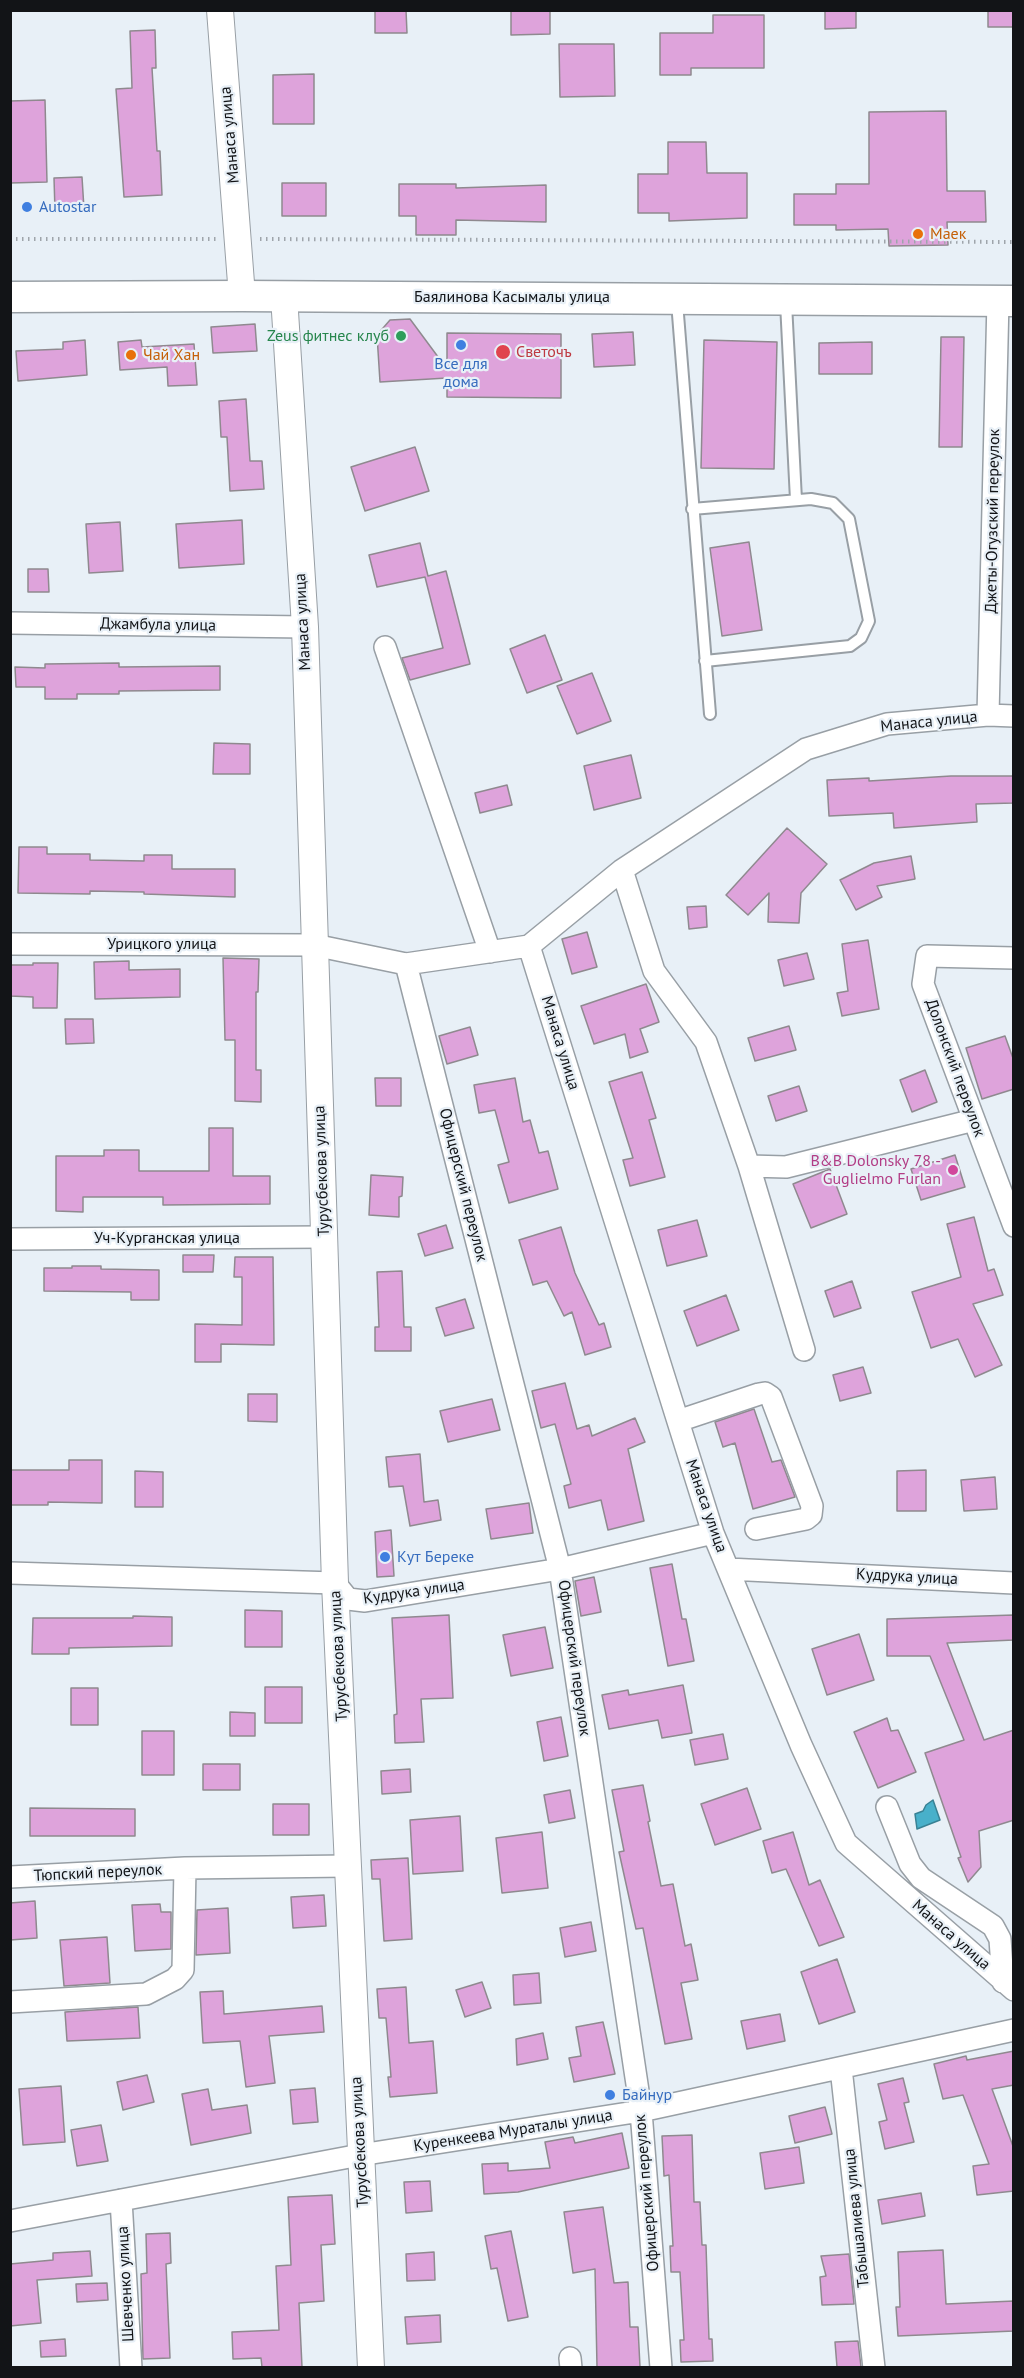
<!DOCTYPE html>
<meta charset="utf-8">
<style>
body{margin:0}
#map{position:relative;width:1024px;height:2378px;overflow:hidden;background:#e8f0f7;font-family:"PT Sans",sans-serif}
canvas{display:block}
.frame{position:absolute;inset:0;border:12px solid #121417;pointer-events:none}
</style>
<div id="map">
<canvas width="1024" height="2378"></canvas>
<div class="frame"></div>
</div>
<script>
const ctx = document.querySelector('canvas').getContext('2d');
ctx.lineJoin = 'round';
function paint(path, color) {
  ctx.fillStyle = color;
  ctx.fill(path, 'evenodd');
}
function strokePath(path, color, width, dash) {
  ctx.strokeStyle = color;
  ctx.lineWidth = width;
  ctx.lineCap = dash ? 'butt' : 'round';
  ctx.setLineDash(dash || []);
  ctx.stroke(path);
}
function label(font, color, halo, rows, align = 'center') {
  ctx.font = font + ' "PT Sans",sans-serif';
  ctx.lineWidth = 4.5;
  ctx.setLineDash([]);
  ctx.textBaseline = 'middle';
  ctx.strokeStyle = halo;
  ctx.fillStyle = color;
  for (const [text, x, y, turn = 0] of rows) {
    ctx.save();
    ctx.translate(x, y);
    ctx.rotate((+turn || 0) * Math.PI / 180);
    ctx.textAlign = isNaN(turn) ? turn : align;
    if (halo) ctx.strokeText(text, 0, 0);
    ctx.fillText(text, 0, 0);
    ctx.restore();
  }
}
const water = new Path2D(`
 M933,1800l7,20 -23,9 -2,-15 8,-3 3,-6z`);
const building = new Path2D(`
 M375,10h31l1,23h-32z
 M511,10h39v24l-39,1z
 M825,10h31v18l-31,1z
 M988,10h26v17h-26z
 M713,15h51v53h-73v7h-31v-42h53z
 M155,30l1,38h-4l5,83h3l2,44 -38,2 -8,-108 16,-1 -2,-57z
 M559,44h55l1,52 -55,1z
 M314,74v50h-41v-49z
 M45,100l2,82 -37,1v-82z
 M946,111l1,80h38l1,31h-39l1,23 -59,1 -1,-17 -52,1v-5h-42v-31h42v-10h33v-72z
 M668,142h38l1,31h40v45l-78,3v-8h-31v-39h30z
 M82,177l2,32 -29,2 -1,-33z
 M282,183h44v33h-44z
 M399,184h57v4l90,-3v37l-90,-2v15h-40v-19h-17z
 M410,319l37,50v-36l114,1v64l-114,-1v-19l-67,4 -3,-47 13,-15z
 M255,324l2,27 -44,2 -2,-26z
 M633,332l2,33 -41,2 -2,-33z
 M941,337h23l-2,110h-23z
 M85,340l2,35 -69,6 -2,-30 47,-2v-7z
 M141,340l1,7 52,-3 3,41 -29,1 -1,-19 -47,3 -2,-28z
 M704,340l73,2 -3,127 -73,-1z
 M872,342v32h-53v-31z
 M246,399l4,62h12l2,28 -34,2 -3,-54h-6l-2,-36z
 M415,447l14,44 -64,20 -14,-44z
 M242,520l2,44 -65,4 -3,-44z
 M120,522l3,49 -34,2 -3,-49z
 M749,542l13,88 -40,6 -12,-88z
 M420,543l8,33 18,-5 24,93 -60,16 -8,-22 41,-10 -18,-71 -48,10 -8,-32z
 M28,569h20l1,23h-21z
 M545,635l17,45 -35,13 -17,-44z
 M119,663v4l101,-1v24l-101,1v3h-42v5h-32v-12h-29l-1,-20 30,1v-4z
 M592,673l19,48 -34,13 -20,-48z
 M214,743l36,1v30h-37z
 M631,755l10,43 -47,12 -10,-44z
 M951,776h63v27l-38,1 1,18 -83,6 -1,-15 -64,3 -2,-36 42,-2v3z
 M507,785l5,20 -32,8 -5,-20z
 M787,828l40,36 -26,29 -2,30 -31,-1 1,-29 -21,22 -22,-20z
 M19,847h28v7h43v6l54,1v-6h28v14h63v28l-91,-3v-2l-54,-1v3l-72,-1z
 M911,856l4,23 -38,7 5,11 -26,13 -16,-30 34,-17z
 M706,906l1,21 -18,2 -2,-22z
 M587,932l10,35 -25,7 -10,-35z
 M868,940l11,69 -37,7 -5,-23 11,-2 -6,-47z
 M807,953l7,26 -30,7 -6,-26z
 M223,958l36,1 -1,33h-2v78h5v32l-26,-1v-61h-10z
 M129,961v9l51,-1v28l-85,2 -1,-37z
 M33,963h25l-1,45h-24v-11l-23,-1v-31h23z
 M646,984l13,38 -19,7 8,23 -18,6 -5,-24 -31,10 -13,-38z
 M65,1019h28l1,24 -28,1z
 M789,1026l7,24 -41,11 -7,-23z
 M470,1027l8,28 -31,9 -8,-28z
 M1005,1036l9,25v28l-32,10 -16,-51z
 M925,1070l12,32 -25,10 -12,-32z
 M642,1072l14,46 -7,2 16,57 -35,9 -7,-26 10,-2 -24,-76z
 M375,1078h26v28h-25z
 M515,1078l8,44 7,-2 9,33 9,-2 10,38 -49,14 -11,-38 11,-3 -14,-52 -16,3 -5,-28z
 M799,1086l8,25 -31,10 -8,-25z
 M209,1128h24v48h37v28l-107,1v-8h-80v15l-27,-1v-55h48v-6h35v21h70z
 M955,1155l10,32 -44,13 -10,-31z
 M830,1169l17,45 -36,14 -18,-44z
 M371,1175l32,2 -1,19 -3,1v20l-30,-2z
 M974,1217l14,54 6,-2 9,26 -30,9 29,61 -27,12 -17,-38 -27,9 -19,-56 49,-15 -14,-53z
 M697,1220l10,36 -40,10 -9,-36z
 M446,1225l7,23 -28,8 -7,-22z
 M561,1227l14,46 24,52 5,-2 7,24 -26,8 -13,-43 -8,4 -17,-35 -14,4 -14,-45z
 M183,1255h31l-1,17h-30z
 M235,1257h38l1,88 -53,-1v18h-26v-38l47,1v-48h-8z
 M72,1266h29v3l58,1v30h-28v-8l-87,-1v-23h28z
 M402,1271l2,56h7v24h-36v-24h4l-2,-55z
 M852,1281l9,27 -27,9 -9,-26z
 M726,1295l13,35 -42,16 -13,-35z
 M465,1299l9,29 -29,8 -9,-28z
 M863,1367l8,26 -31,8 -7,-26z
 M565,1383l12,46 12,-4 3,11 43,-18 10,24 -17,7 16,72 -36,9 -7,-30 -32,8 -5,-22 7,-2 -16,-60 -14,4 -9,-37z
 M248,1394h29v28l-29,-1z
 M492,1399l8,31 -52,12 -8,-31z
 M754,1409l18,53 9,-2 14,37 -42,12 -18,-66 -12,4 -8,-25z
 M420,1454l4,48 14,-2 3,20 -31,6 -7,-40 -14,1 -3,-30z
 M69,1460h33v43l-54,-1v3h-38v-35h59z
 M926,1470v41h-29v-40z
 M135,1471l28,1v35h-28z
 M995,1477l2,32 -33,2 -3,-31z
 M529,1503l4,30 -42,6 -5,-30z
 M391,1530l3,46 -17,1 -2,-45z
 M672,1564l10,55h4l8,42 -26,5 -18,-98z
 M594,1577l7,35 -20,4 -6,-35z
 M245,1610l37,1v36h-37z
 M449,1615l4,83 -32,1 3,43 -29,1 -1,-28 3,-1 -5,-96z
 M1014,1615v25l-67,3 37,97 30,-10v90l-35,11 2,36 -13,15 -10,-24 3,-1 -36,-104 39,-13 -34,-84h-43v-37z
 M133,1616l39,1v29l-103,2v6h-37l1,-36h100z
 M545,1627l8,41 -42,8 -8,-41z
 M859,1634l15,46 -47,15 -15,-46z
 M683,1685l9,48 -30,5 -4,-18 -49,9 -7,-34 26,-5 1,5z
 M265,1687h37v36h-37z
 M71,1688h27v37h-27z
 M230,1712l25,1v23h-25z
 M561,1717l7,39 -24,5 -7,-39z
 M887,1718l4,13 7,-1 18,42 -38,16 -24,-56z
 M142,1731h32v44h-32z
 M723,1734l5,25 -33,6 -5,-25z
 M203,1764h37v26h-37z
 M410,1769l1,23 -29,2 -1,-23z
 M643,1785l7,36 -2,1 13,64 12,-2 12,62 6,-2 7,36 -17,3 11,56 -27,5 -22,-116 -7,1 -17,-77 5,-1 -12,-61z
 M747,1788l14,41 -46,16 -14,-41z
 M570,1790l5,28 -26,5 -5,-28z
 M273,1804h36v31h-36z
 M30,1808l105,1v27h-105z
 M460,1816l3,55 -50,3 -3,-54z
 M542,1832l6,56 -46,5 -6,-55z
 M793,1832l16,53 11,-5 24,57 -25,9 -33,-77 -14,4 -9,-32z
 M408,1858l4,81 -28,2 -4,-62h-8l-1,-19z
 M324,1895l2,31 -33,2 -2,-31z
 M35,1901l2,37 -27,2v-37z
 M160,1904l1,8h10v37l-36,2 -3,-46z
 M228,1908l2,45 -34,2 1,-45z
 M591,1922l5,29 -31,6 -5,-29z
 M107,1937l3,46 -46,3 -4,-46z
 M837,1959l18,53 -36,12 -18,-52z
 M539,1973l2,30 -27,2 -1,-30z
 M482,1982l9,26 -26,9 -9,-27z
 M406,1987l3,56 24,-2 4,52 -47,4 -2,-20h3l-5,-59h-7l-2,-29z
 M223,1991l1,23 98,-8 2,26 -55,4 6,47 -29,4 -6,-46 -37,2 -3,-51z
 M138,2007l2,31 -73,3 -2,-29z
 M780,2014l5,27 -38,8 -6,-28z
 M603,2022l12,52 -41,8 -5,-24 12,-2 -5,-29z
 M543,2033l5,26 -31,6 -1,-26z
 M1014,2051v34l-22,4 22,60v42l-37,4 -4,-29 16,-2 -26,-69 -20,4 -9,-35 32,-8 1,4z
 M147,2075l7,27 -31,8 -6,-28z
 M903,2078l6,24 -5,1 10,39 -29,7 -6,-27 8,-2 -9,-36z
 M61,2086l4,56 -42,3 -4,-56z
 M315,2088l3,34 -25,2 -3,-34z
 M208,2089l4,21 35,-5 4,28 -60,12 -9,-51z
 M825,2107l7,27 -37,9 -6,-27z
 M101,2125l7,36 -31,5 -6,-36z
 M622,2133l7,35 -111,24 -34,2 -2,-30 26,-1v8l42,-3 -5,-26 28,-5 2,6z
 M692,2135l2,67h6l2,43h4l3,94h3l1,22 -32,1 -1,-22h4l-4,-68h-9l-1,-26h3l-4,-71 -5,1 -2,-40z
 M799,2147l5,36 -39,6 -5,-36z
 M430,2181l2,30 -26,2 -2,-31z
 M921,2193l4,23 -43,8 -4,-24z
 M332,2195l3,49 -14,1 3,56 -25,2 3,64h-40l-1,-9 -28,1 -1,-27 47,-2 -3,-64 15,-1 -3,-68z
 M603,2207l11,76 14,-1 2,45h8l2,40h-43l-2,-98 -22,4 -9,-61z
 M511,2231l17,86 -20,4 -11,-53 -6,1 -6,-33z
 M170,2233l1,30 -5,1 4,94 -27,1 -2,-85 6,-1 -1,-39z
 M943,2250l3,54 68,-3v30l-116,5 -2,-29h4l-2,-55z
 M90,2251l2,25 -55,4 4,43 -31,3v-62l43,-4v-7z
 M434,2252l1,28 -28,1 -1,-27z
 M849,2254l5,50 -32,1 -2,-28 6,-1 -5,-20z
 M107,2283l1,17 -31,2 -1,-18z
 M440,2315l1,27 -34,2 -2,-27z
 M65,2339l1,17 -25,1 -1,-16z
 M858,2341l3,26h-24l-2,-25z`);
const path = new Path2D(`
 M10,239h207
 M260,239l754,3`);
const service = new Path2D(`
 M677,302l33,412
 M786,303l10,197
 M692,509l119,-10 22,4 16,16 20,102 -8,17 -11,8 -145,15`);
const minor = new Path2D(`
 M10,623l295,4
 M385,647l105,305
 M988,715l10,-415
 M622,870l32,101 52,71 43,124 55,184
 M10,944l304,1 92,19 123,-18 184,587 88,212 45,98 168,147
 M529,946l93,-76 184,-121 81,-25 101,-9 26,1
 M1014,958l-87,-2 -4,28 91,242
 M406,964l154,605 81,542 20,257
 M749,1166l37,1 188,-47
 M10,1239l314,-2
 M678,1421l81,-27 6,-1 6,4 41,109 -1,9 -5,4 -50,10
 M728,1569l286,14
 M10,1573l325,10 13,16 17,2 195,-32 153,-36
 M887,1807l23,57 11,14 72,48 7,13 3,43
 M10,1877l175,-9 163,-2
 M10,2002l136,-8 29,-15 8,-9 2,-102
 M841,2068l33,300
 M121,2200l10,168
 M10,2221l350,-66 281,-44 373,-81
 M570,2358l1,10`);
const tertiary = new Path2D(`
 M220,10l22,286
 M284,296l21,331 30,956 36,785`);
const secondary = new Path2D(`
 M10,297l232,-1 772,5`);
const markers = [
 [27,207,6,"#3f7fe0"],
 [918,234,6,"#e8710a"],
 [401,336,6,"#2e9e5b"],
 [461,345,6,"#3f7fe0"],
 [503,352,8,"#e0444e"],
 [131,355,6,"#e8710a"],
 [953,1170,6,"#d1479c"],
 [385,1557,6,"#3f7fe0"],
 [610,2095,6,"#3f7fe0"]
];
const streetNames = [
 ["Манаса улица",230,135,-95],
 ["Баялинова Касымалы улица",512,297],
 ["Джеты-Огузский переулок",993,521,-89],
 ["Манаса улица",303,622,-93],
 ["Джамбула улица",158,625,1],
 ["Манаса улица",929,722,-6],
 ["Урицкого улица",162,944],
 ["Манаса улица",560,1043,73],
 ["Долонский переулок",955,1068,70],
 ["Турусбекова улица",322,1171,-92],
 ["Офицерский переулок",463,1185,76],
 ["Уч-Курганская улица",167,1238],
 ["Манаса улица",706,1506,71],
 ["Кудрука улица",907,1577,3],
 ["Кудрука улица",414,1592,-8],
 ["Турусбекова улица",339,1656,-93],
 ["Офицерский переулок",574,1658,82],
 ["Тюпский переулок",98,1873,-3],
 ["Манаса улица",951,1935,41],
 ["Куренкеева Мураталы улица",513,2131,-9],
 ["Турусбекова улица",360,2142,-93],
 ["Офицерский переулок",647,2193,-95],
 ["Табышалиева улица",857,2218,-96],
 ["Шевченко улица",126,2284,-93]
];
const shopNames = [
 ["Autostar",39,207],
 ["Все для",461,364,"center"],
 ["дома",461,382,"center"],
 ["Кут Береке",397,1557],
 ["Байнур",622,2095]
];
const foodNames = [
 ["Маек",930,234],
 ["Чай Хан",143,355]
];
const leisureNames = [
 ["Zeus фитнес клуб",389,336]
];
const healthNames = [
 ["Светочъ",516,352]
];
const hotelNames = [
 ["B&B Dolonsky 78 -",941,1161],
 ["Guglielmo Furlan",941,1179]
];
paint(water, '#48b0ca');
strokePath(water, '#388194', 1.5);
paint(building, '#dea3db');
strokePath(building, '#8f898f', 1.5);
strokePath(service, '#989fa5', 14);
strokePath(minor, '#989fa5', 24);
strokePath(tertiary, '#989fa5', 28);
strokePath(secondary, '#989fa5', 33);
strokePath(path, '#9fa5ab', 4, [1.5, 4.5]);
strokePath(service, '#fff', 10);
strokePath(minor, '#fff', 21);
strokePath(tertiary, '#fff', 26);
strokePath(secondary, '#fff', 30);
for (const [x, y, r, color] of markers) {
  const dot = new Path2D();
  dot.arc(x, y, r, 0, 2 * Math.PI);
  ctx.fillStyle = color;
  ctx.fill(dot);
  strokePath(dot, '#e8f0f7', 2);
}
label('16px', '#121417', '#e8f0f7', streetNames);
label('16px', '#366cbe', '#e8f0f7', shopNames, 'left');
label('16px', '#c56008', '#e8f0f7', foodNames, 'left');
label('16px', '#27864d', '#e8f0f7', leisureNames, 'right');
label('16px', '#be3a42', '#e8f0f7', healthNames, 'left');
label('16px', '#b23c85', '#e8f0f7', hotelNames, 'right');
</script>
